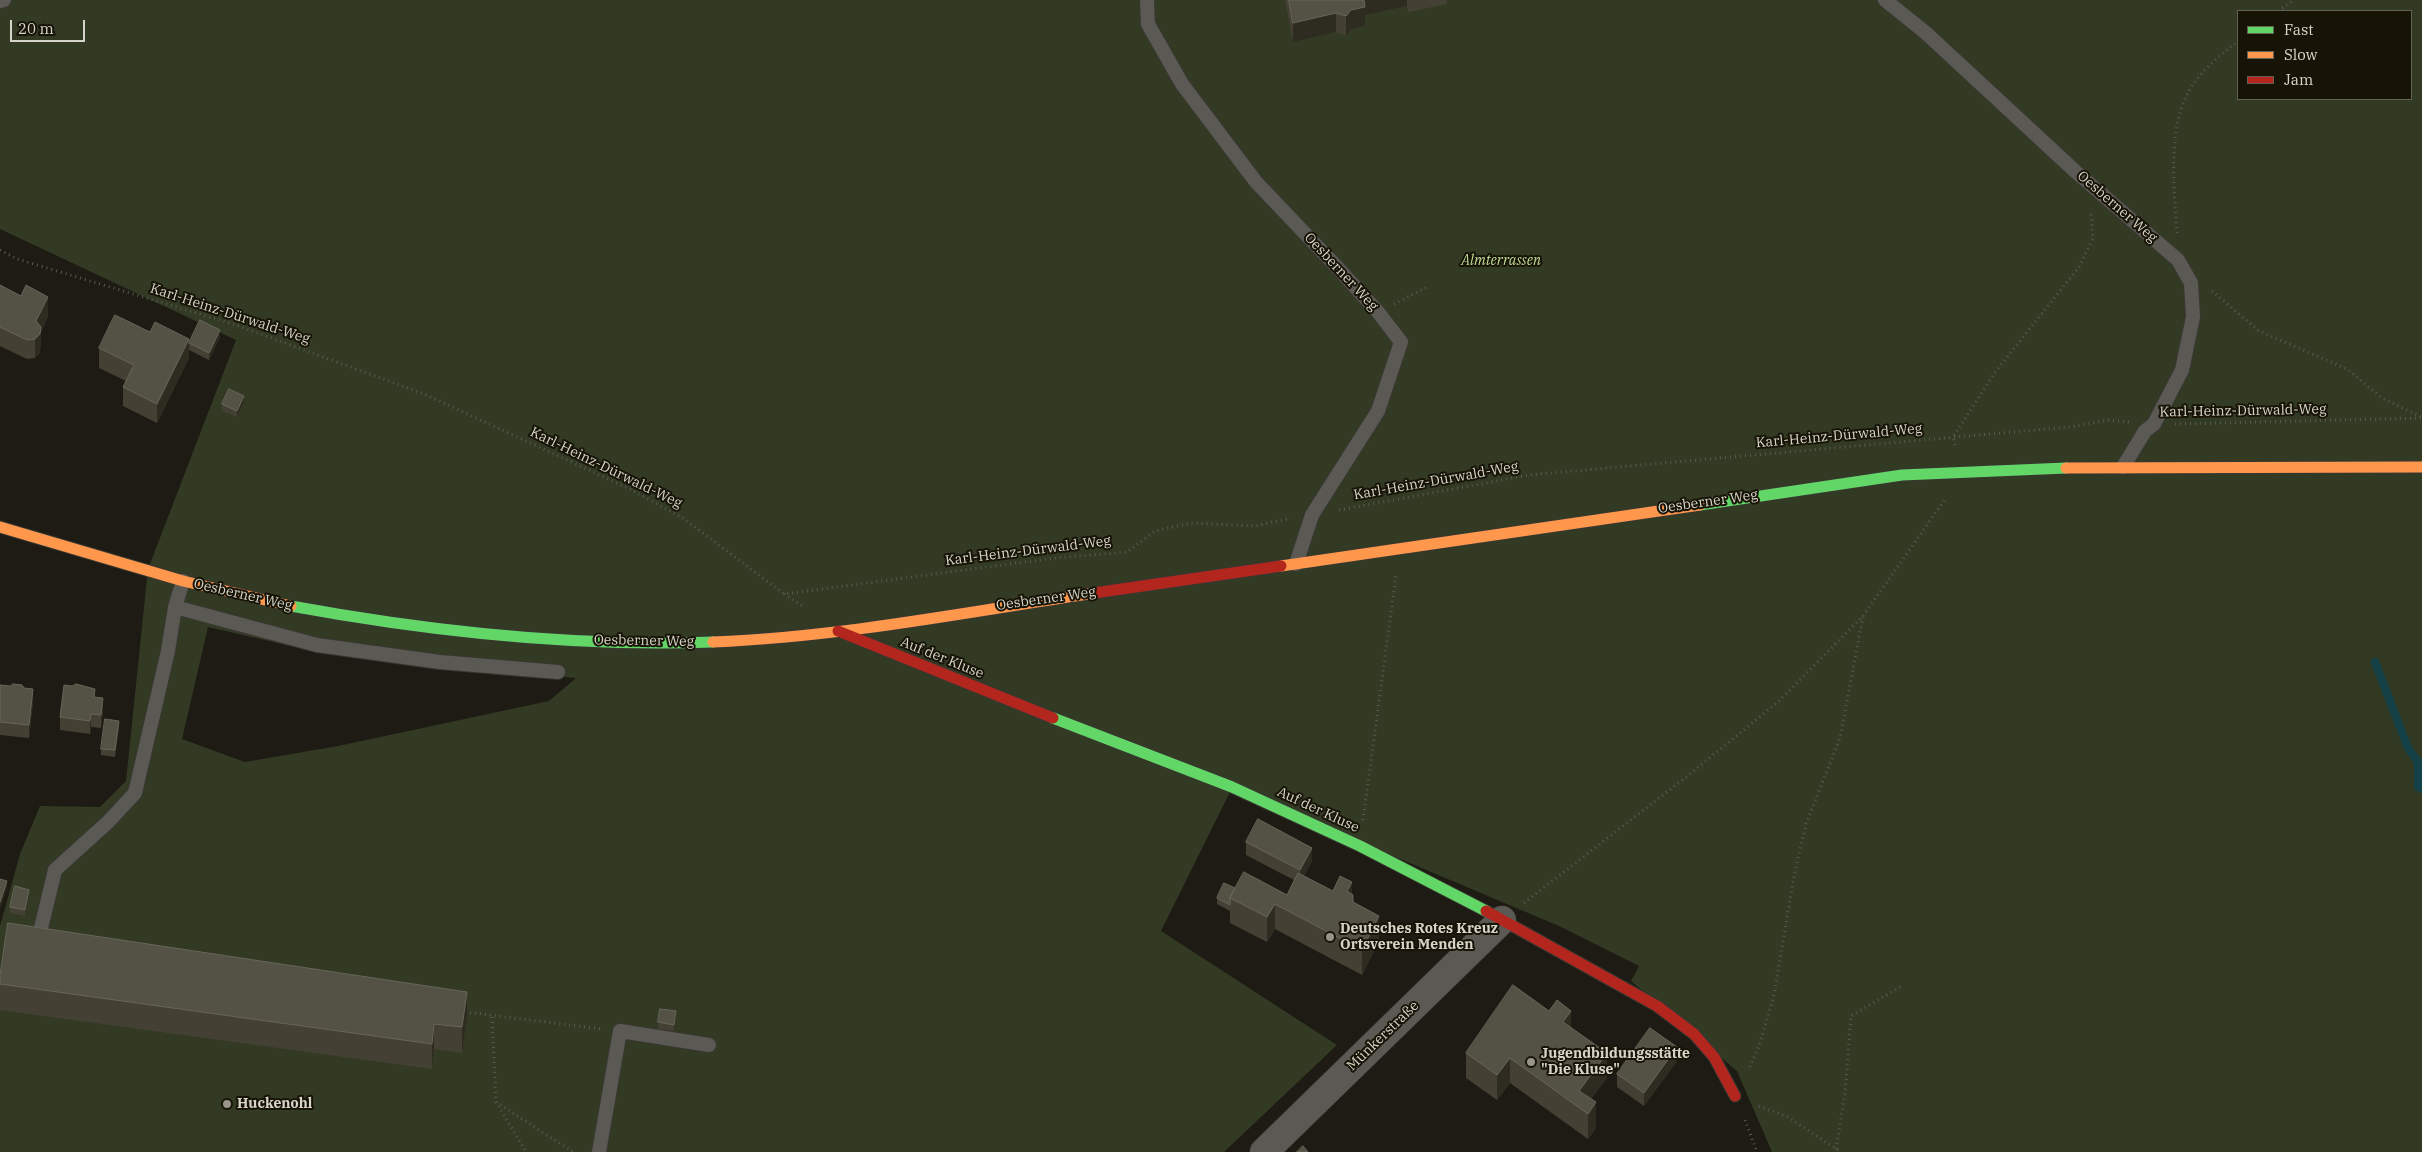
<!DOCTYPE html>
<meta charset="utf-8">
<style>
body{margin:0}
#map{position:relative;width:2422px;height:1152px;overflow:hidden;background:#1d1b13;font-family:"IBM Plex Serif",serif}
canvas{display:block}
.legend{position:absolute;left:2237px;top:10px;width:175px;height:90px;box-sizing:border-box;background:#171406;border:1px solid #646155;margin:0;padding:6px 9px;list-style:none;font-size:15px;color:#d7d5cb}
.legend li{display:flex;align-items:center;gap:10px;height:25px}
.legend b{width:25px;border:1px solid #646155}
.scale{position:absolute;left:10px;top:20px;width:75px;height:22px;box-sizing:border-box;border:2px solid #d7d5cb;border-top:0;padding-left:6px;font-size:15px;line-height:18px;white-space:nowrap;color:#d7d5cb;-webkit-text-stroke:4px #171406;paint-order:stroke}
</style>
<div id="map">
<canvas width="2422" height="1152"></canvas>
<ul class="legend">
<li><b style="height:6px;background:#63d668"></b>Fast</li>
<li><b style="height:6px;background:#ff974d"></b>Slow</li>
<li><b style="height:6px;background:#b3261e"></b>Jam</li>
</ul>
<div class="scale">20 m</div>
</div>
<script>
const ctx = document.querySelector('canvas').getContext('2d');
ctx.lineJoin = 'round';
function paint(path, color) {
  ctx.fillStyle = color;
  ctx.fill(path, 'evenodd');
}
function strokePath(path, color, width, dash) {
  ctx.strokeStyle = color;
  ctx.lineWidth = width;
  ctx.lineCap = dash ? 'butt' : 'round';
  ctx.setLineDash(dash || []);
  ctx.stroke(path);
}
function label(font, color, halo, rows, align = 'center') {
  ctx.font = font + ' "IBM Plex Serif",serif';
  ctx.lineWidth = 4;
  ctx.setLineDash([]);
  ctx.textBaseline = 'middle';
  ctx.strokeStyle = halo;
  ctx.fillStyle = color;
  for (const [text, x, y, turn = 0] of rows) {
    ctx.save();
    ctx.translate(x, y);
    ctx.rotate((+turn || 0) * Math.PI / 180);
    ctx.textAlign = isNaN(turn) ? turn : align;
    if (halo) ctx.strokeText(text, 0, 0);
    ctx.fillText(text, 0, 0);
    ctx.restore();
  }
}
const green = new Path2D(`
 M0,0h2422v1152h-650l-35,-81 -106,-90 8,-15 -80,-40 -327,-138 -71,143 176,114 -113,107h-1224v-226l20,-72 20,-48 60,1 26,-26 22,-212 88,-229 -236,-111zM2238,11h173v88h-173zM208,627l100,23 144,18 124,10 -27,23 -211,45 -93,16 -63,-23z`);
const stream = new Path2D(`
 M2375,662l33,86 10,14v25l4,2`);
const path = new Path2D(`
 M2278,11l16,-11
 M2177,233c-3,-43 -10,-105 13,-144 12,-19 30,-34 48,-48
 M0,250l17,9 219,66 188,69 204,94 55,30 101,76 271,-36 72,-6 28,-21 36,-8 65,3 35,-8
 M2212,291l47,40 88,38 35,29 39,19
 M1394,304l33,-17
 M2175,424l247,-6
 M1955,445l-2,-8 43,-66 83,-104 14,-29 -2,-26
 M1339,510l190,-35 540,-48 40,-7 20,2
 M784,594l20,13
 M1363,820l33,-244
 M1524,903l166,-129 89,-73 84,-85 83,-118
 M465,1012l137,17
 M492,1017l4,85 30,50
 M1750,1067l9,-21 15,-51 20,-119 12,-52 34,-86 23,-122
 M496,1102l77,50
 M1759,1106l29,11 53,35
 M1745,1120l12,32
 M1836,1149l9,-56 6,-77 49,-29`);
const lane = new Path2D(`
 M1147,0l1,24 34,60 74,98 80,84 42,46 23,30 -23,69 -66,104 -16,49
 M1885,0l41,33 150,139 102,88 13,23 2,34 -11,53 -28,54 -9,7 -22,36
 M0,1l4,-1
 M175,607l142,38 123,17 118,10
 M41,928l14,-58 53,-48 27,-29 33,-142 7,-44 8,-26
 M599,1152l21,-121 89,14`);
const street = new Path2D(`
 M1264,1152l238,-232`);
const fast = new Path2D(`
 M1700,505l202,-30 164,-7
 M291,606c136,25 283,41 422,36
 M1053,718l179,69 128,59 126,65`);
const slow = new Path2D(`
 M2066,468l356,-1
 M0,527l183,54 108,25
 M1281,566l419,-61
 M713,642c127,-5 255,-30 381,-49`);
const jam = new Path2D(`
 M1094,593l187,-27
 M838,631l215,87
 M1486,911l171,95 37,28 20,23 21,39`);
const wall = new Path2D(`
 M1285,0h162v4l-39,8 -1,-6 -42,9v11l-14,3 -5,7 -10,-4 -43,10z
 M0,285l48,31 -7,16 -1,21 -5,5 -8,1 -27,-13z
 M150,332l39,11 31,-6 -11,23 -20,-10v8l-32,65 -34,-17v-19l3,-6 -27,-13v-20z
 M244,402l-7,15 -15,-6v-7z
 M0,685l33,17 -4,36 -29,-3z
 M95,697l8,14 -2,17 -10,-1 -1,7 -30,-4v-13z
 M119,727l-4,30 -14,-2v-6z
 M1246,842l66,19 -8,15 29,15 19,3 1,8 26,39 -17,34 -87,-46 -8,13 -37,-19v-12l-13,-7v-6l18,-10 52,7 7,-15 -48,-25z
 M29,896l-4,20 -15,-3v-6z
 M0,976l467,41 -5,36 -28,-4 -2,20 -432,-59z
 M676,1018l-2,13 -16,-2v-7z
 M1571,1027l36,51 -16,21 5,29 -8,11 -78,-56 -13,17 -31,-22v-25z
 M1677,1061l-33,45 -27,-19v-13z`);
const shadedWall = new Path2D(`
 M1363,0h44v6l-42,9v11l-14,3 -5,7v-20l5,-6z
 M1336,13v19l-43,10v-19z
 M48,297v19l-7,16 -1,21 -5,5v-19l1,-18z
 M220,330v7l-11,23v-7z
 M189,339v19l-32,65v-19z
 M244,396v6l-7,15v-6z
 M33,689v13l-4,36v-13z
 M103,698v13l-2,17v-13z
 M91,714v13l-1,7v-13z
 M119,721v6l-4,30v-7z
 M1312,848v13l-12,23v-14z
 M7,881v7l-7,21v-7z
 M1352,882v25l-5,-16z
 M29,890v6l-4,20v-6z
 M1275,904v25l-8,13v-25z
 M1379,916v25l-17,34v-25z
 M467,992v25l-5,36v-26z
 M676,1011v7l-2,13v-6z
 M1571,1011v25l-8,-14z
 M434,1024v25l-2,20v-25z
 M1677,1047v14l-33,45v-13z
 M1607,1053v25l-24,32 -4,-19z
 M1510,1058v25l-13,17v-25z
 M1596,1102v26l-8,11v-25z`);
const building = new Path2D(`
 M1289,0h75l1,7 -14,3 -5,6 -10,-3 -43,10z
 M0,285l21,11 5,-11 22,12 -12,24 5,6 -1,7 -5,5 -8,1 -27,-13z
 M115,315l35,17 5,-10 34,17 -32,65 -34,-17 11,-22 -35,-17z
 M200,320l20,10 -11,23 -20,-10z
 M229,389l15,7 -7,15 -15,-7z
 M13,684l9,1 2,3 9,1 -4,36 -29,-3v-37l10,1z
 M76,684l19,5 -1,8 9,1 -2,17 -10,-1 -1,7 -30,-4 4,-32 8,1z
 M105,719l14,2 -4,29 -14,-1z
 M1258,819l54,29 -12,22 -54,-28z
 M1244,872l43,23 11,-22 35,18 7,-15 12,6 -5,9 6,4v7l26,14 -17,34 -87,-46 -8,13 -37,-19z
 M0,879l7,2 -7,21z
 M1224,883l11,5 -5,10v7l-13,-7z
 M15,886l14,4 -4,20 -15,-3z
 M8,923l459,69 -5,35 -28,-3 -2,20 -432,-60v-8z
 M1513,985l36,26 8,-11 14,11 -8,11 44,31 -28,38 17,11 -8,12 -78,-56 -13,17 -31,-22z
 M660,1009l16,2 -2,14 -16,-3z
 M1650,1028l27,19 -33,46 -27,-19z
 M1303,1146l5,6h-11z`);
const markers = [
 [1330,937,5,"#96948b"],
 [1531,1062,5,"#96948b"],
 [227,1104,5,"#96948b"]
];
const streetNames = [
 ["Oesberner Weg",2117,207,41],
 ["Oesberner Weg",1341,272,47],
 ["Karl-Heinz-Dürwald-Weg",230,314,18],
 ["Karl-Heinz-Dürwald-Weg",2243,411,-1],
 ["Karl-Heinz-Dürwald-Weg",1839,436,-5],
 ["Karl-Heinz-Dürwald-Weg",606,468,26],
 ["Karl-Heinz-Dürwald-Weg",1436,481,-10],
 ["Oesberner Weg",1708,502,-8],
 ["Karl-Heinz-Dürwald-Weg",1028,551,-7],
 ["Oesberner Weg",243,595,13],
 ["Oesberner Weg",1046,599,-8],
 ["Oesberner Weg",644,641,1],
 ["Auf der Kluse",942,658,22],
 ["Auf der Kluse",1318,810,25],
 ["Münkerstraße",1383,1036,-44]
];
const parkNames = [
 ["Almterrassen",1501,261]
];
const poiNames = [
 ["Deutsches Rotes Kreuz",1340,929],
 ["Ortsverein Menden",1340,945],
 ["Jugendbildungsstätte",1541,1054],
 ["\"Die Kluse\"",1541,1070],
 ["Huckenohl",237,1104]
];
paint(green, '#323a24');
strokePath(stream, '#144248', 8);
strokePath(lane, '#393731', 16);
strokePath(street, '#393731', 29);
strokePath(fast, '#393731', 13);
strokePath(slow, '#393731', 13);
strokePath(jam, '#393731', 13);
strokePath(path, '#595853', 3, [1, 4]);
strokePath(lane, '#5b5953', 14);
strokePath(street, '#5b5953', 28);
strokePath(fast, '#63d668', 11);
strokePath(slow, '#ff974d', 11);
strokePath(jam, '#b3261e', 11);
paint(wall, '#444134');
paint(shadedWall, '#2e2b20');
paint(building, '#545145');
strokePath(building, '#68665a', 1);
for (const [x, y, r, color] of markers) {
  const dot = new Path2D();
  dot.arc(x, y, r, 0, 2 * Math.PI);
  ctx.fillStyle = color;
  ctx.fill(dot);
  strokePath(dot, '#171406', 2);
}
label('14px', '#d7d5cb', '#171406', streetNames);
label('italic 14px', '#c0dd97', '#171406', parkNames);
label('bold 14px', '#d7d5cb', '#171406', poiNames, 'left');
</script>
